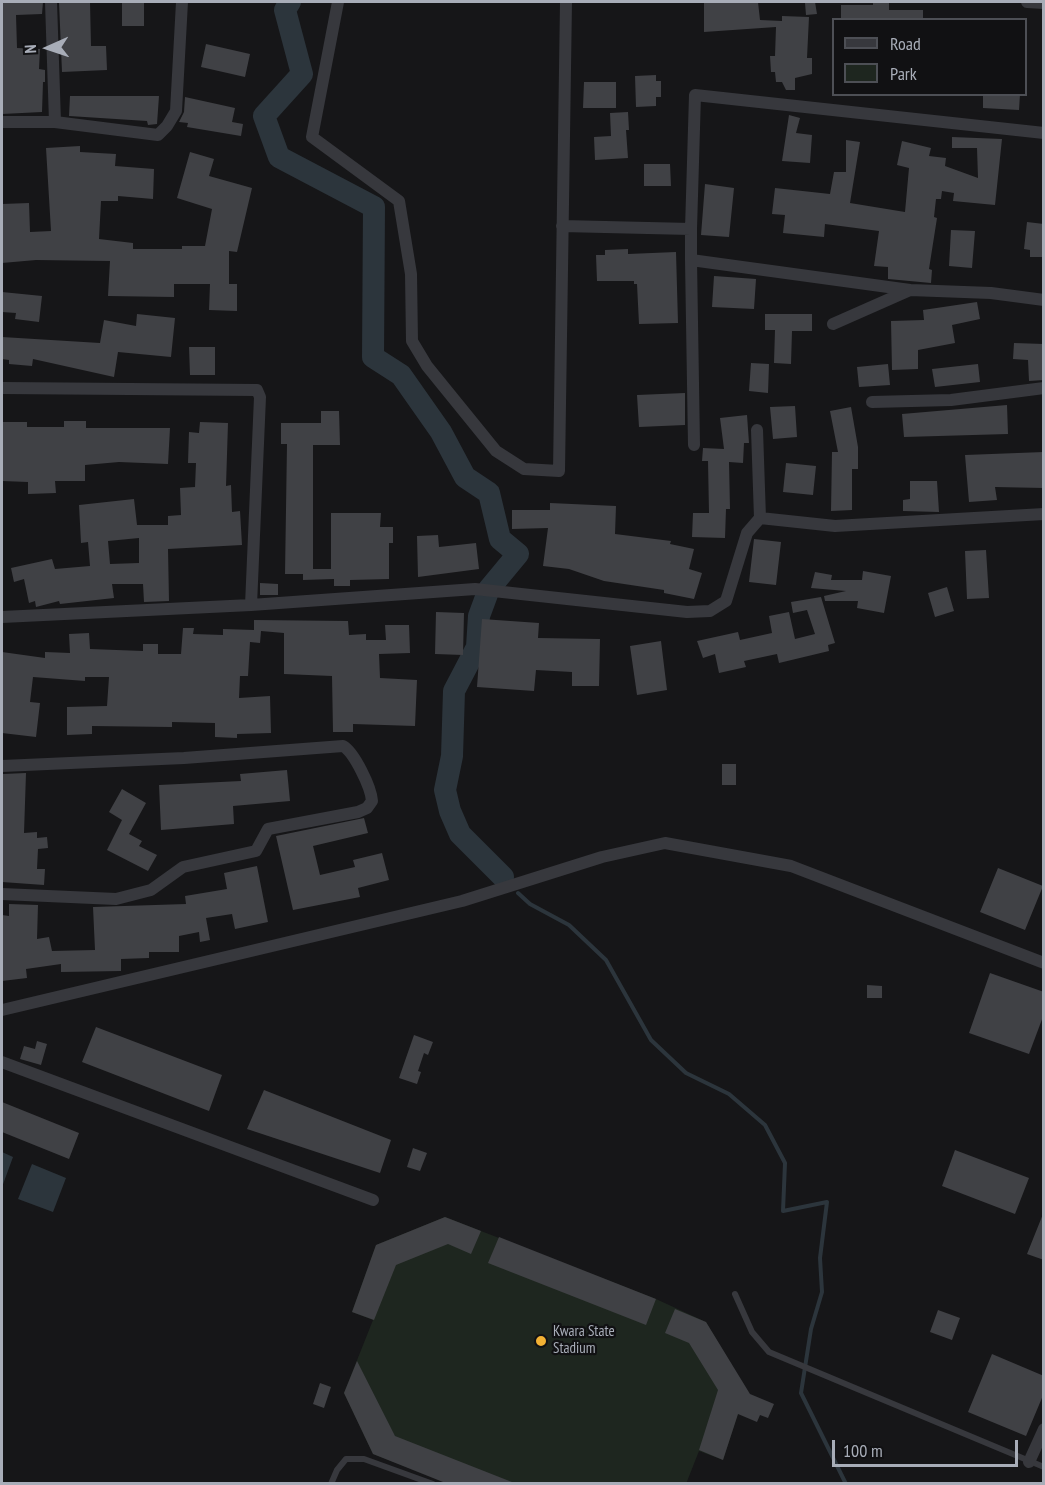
<!DOCTYPE html>
<style>
body{margin:0}
#map{position:relative;width:1045px;height:1485px;overflow:hidden;background:#161618;font-family:"PT Sans Narrow",sans-serif}
canvas{display:block}
.frame{position:absolute;inset:0;border:3px solid #a8adb8;pointer-events:none}
.legend{position:absolute;left:832px;top:18px;width:195px;height:78px;box-sizing:border-box;background:#111113;border:2px solid #4d4f55;margin:0;padding:8px 10px;list-style:none;font-size:18px;color:#a8adb8}
.legend li{display:flex;align-items:center;gap:12px;height:30px}
.legend b{width:30px;border:2px solid #4d4f55}
.north{position:absolute;left:18px;top:18px;width:60px;height:60px;-webkit-text-stroke:4px #111113;paint-order:stroke;rotate:267deg;font-size:16px;font-weight:700;line-height:24px;text-align:center;color:#a8adb8}
.north::after{content:'';display:block;margin:auto;width:21px;height:27px;background:#a8adb8;clip-path:polygon(50% 0,100% 100%,50% 72%,0 100%)}
.scale{position:absolute;left:832px;top:1440px;width:186px;height:27px;box-sizing:border-box;border:3px solid #a8adb8;border-top:0;padding-left:8px;font-size:18px;line-height:21px;white-space:nowrap;color:#a8adb8;-webkit-text-stroke:4px #111113;paint-order:stroke}
</style>
<div id="map">
<canvas width="1045" height="1485"></canvas>
<div class="frame"></div>
<ul class="legend">
<li><b style="height:8px;background:#37383d"></b>Road</li>
<li><b style="height:16px;background:#1e261f"></b>Park</li>
</ul>
<div class="north">N</div>
<div class="scale">100 m</div>
</div>
<script>
const ctx = document.querySelector('canvas').getContext('2d');
ctx.lineJoin = 'round';
function paint(path, color) {
  ctx.fillStyle = color;
  ctx.fill(path, 'evenodd');
}
function strokePath(path, color, width, dash) {
  ctx.strokeStyle = color;
  ctx.lineWidth = width;
  ctx.lineCap = dash ? 'butt' : 'round';
  ctx.setLineDash(dash || []);
  ctx.stroke(path);
}
function label(font, color, halo, rows, align = 'center') {
  ctx.font = font + ' "PT Sans Narrow",sans-serif';
  ctx.lineWidth = 4.5;
  ctx.setLineDash([]);
  ctx.textBaseline = 'middle';
  ctx.strokeStyle = halo;
  ctx.fillStyle = color;
  for (const [text, x, y, turn = 0] of rows) {
    ctx.save();
    ctx.translate(x, y);
    ctx.rotate((+turn || 0) * Math.PI / 180);
    ctx.textAlign = isNaN(turn) ? turn : align;
    if (halo) ctx.strokeText(text, 0, 0);
    ctx.fillText(text, 0, 0);
    ctx.restore();
  }
}
const green = new Path2D(`
 M445,1217l211,82 50,23 40,67 -23,71 -24,-9 -13,33 -238,-1 -75,-29 -29,-61 29,-73 -21,-8 24,-67z`);
const water = new Path2D(`
 M2,1152l11,5 -11,30z
 M32,1164l34,14 -13,34 -35,-13z`);
const stream = new Path2D(`
 M518,893l12,11 39,21 37,35 45,80 35,33 43,21 36,31 20,38 -2,48 44,-9 -7,56 2,34 -11,37 -10,64 45,91`);
const river = new Path2D(`
 M290,2l-5,8 17,64 -38,42 15,41 95,50 -1,150 28,18 40,57 24,45 24,16 11,46 18,15 -29,35 -10,27 -2,31 -23,44 -2,65 -7,34 5,21 10,23 43,43`);
const building = new Path2D(`
 M2,2h41l-1,12 -26,1 1,33 23,1 -1,20 6,1v12h-2l-1,30 -40,2z
 M59,2h31l1,44h15l1,24 -45,2z
 M122,2h22v24h-22z
 M704,2h54l2,18 22,1v-5l27,1 -2,41h5v16l-17,4v12h-9l-4,-8h-6l-1,-10h-4l-1,-16h5l1,-29 -72,5z
 M815,2l2,12 -11,1 -1,-12z
 M873,2h16v8h34v10h-82v-15h32z
 M206,44l44,10 -5,23 -44,-10z
 M656,75v6h5v16h-5v9l-20,1 -1,-31z
 M584,82h32v26h-33z
 M983,94h37l-1,16 -36,-2z
 M70,96h89l-2,28 -9,1 -1,-4 -78,-5z
 M185,97l50,11 -3,14 11,2 -2,12 -54,-9 1,-4 -9,-1 5,-10z
 M628,112l1,18h-3l2,28 -33,2 -1,-23 17,-1 -1,-23z
 M789,115l11,3 -4,15 16,2 -2,28 -28,-2z
 M952,137l50,2 -7,66 -42,-4 1,-8 -12,-2 -1,8h-5l-2,18 3,1 -8,51 3,1 -1,13 -43,-4v-12l-14,-1 5,-35 -54,-7 -1,13 -41,-4 2,-18 -13,-1 3,-26 55,6 4,-22h12v-32l14,2 -10,61 55,9 4,-44 -12,-3 5,-24 29,7 -2,8 17,2 -1,8 33,12 -1,-30h-25z
 M80,146v6l36,2 -1,12 39,3 -1,30 -35,-3v5h-17l-2,38 34,4v6h49v-3h23l7,-37 -35,-11 13,-46 24,7 -5,17 43,12 -15,64 -8,-1v33h8v27l-28,-1 1,-26h-36v13l-66,-1 2,-35 -74,-1 -34,3v-59l27,-1 1,29 21,-1 -5,-83z
 M644,164h26l1,22h-27z
 M705,184l29,4 -5,49 -28,-2z
 M1027,222l17,2v33h-14v-7l-6,-1z
 M951,230l24,1 -3,37 -23,-2z
 M628,249v5l48,-2 2,71 -39,1 -2,-40h-3v-3h-37l-1,-26h9v-5z
 M714,276l42,3 -2,30 -42,-2z
 M2,292l40,4 -3,26 -24,-3 1,-6 -14,-1z
 M977,302l3,17 -28,6 3,18 -37,7v19l-26,1 -1,-49 33,-1 -1,-10z
 M137,314l38,4 -4,39 -53,-5 -4,25 -81,-18 -1,7 -23,-2v-4l-7,-1v-22l98,6 4,-23 32,6z
 M765,314h47v17h-20l-1,33 -17,-1 1,-33h-10z
 M1014,343l30,1v36l-15,1 -1,-21 -15,-1z
 M189,347h26v28h-25z
 M751,363l18,1 -1,29 -19,-2z
 M888,364l2,21 -31,2 -2,-20z
 M978,364l2,18 -45,5 -3,-18z
 M685,393v32l-46,2 -2,-32z
 M1007,405l1,29 -104,3 -2,-23z
 M795,406l2,31 -24,2 -3,-32z
 M851,407l7,40v22h-6v41l-21,1 1,-59h6l-8,-41z
 M321,411h18l1,34h-27v124h18v-56h50l-1,14h13v16h-4v36l-39,1v6h-16v-7l-31,1v-6h-18l2,-130h-6v-21h40z
 M747,415l2,28h-5l-1,20 -14,-1 1,47h-4l-1,29 -33,-1 1,-24h16l-1,-52h-6l1,-13 21,1 -4,-31z
 M64,421h22v7h84l-2,36 -49,-2 -34,3v16h-30l1,12 -28,1v-12l-26,-1v-59h25v5h37z
 M200,422l28,1 -2,63 5,-1 1,27 8,-1 2,34 -74,4 1,52 -25,1 -1,-18h-31l2,14 -54,6 -1,-3 -23,6 -1,-6 -6,2 -5,-24 -10,3 -3,-14 41,-9 3,10 35,-3 -2,-24 -7,1 -2,-38 55,-6 3,26h31v-9l13,-1 -1,-27 15,-1 1,-24h-8l1,-31 10,1zM139,538v25l-29,1 -2,-23z
 M1044,452v36l-49,-1 2,13 -28,2 -4,-47z
 M786,463l30,3 -3,29 -30,-3z
 M910,481h27l2,31 -36,-1v-11l7,-1z
 M550,503l66,3 -1,28 56,7 -1,3 24,5 -5,20 13,4 -8,26 -30,-6v-3l-60,-9 -35,-12 -26,-3 5,-38 -36,1v-19h38z
 M438,535l1,12 37,-4 3,26 -61,8 -1,-41z
 M754,539l27,3 -5,43 -27,-3z
 M986,550l3,48 -22,1 -2,-48z
 M863,571l28,5 -7,37 -27,-5 1,-7h-33l-1,-5 22,-5 -35,-3 4,-16 17,3 -1,5h31z
 M260,583l18,1v11h-18z
 M947,587l7,24 -19,6 -7,-24z
 M821,597l14,46 -7,2 1,6 -50,12 -2,-9 -33,7 2,6 -27,6 -4,-19 -12,4 -6,-17 41,-9 2,8 32,-7 -3,-17 20,-4 6,27 20,-5 -8,-24 -14,3 -2,-11z
 M436,612l28,1 -1,42 -28,-1z
 M482,619l57,4 -1,15 62,1 -1,47h-27v-14l-36,-2 -2,21 -57,-4z
 M254,620l94,1 1,14 17,-1v6h20l-1,-15h24l1,28 -31,1 1,24 37,2 -2,46 -62,-2v8h-20l-1,-56 -48,-2v-41l-23,-2 -1,12 -10,-1 -2,34h-8l-1,22 31,-2 1,37 -34,1v4l-22,-1v-14l-43,-1v5l-80,-1v8l-25,1v-28l40,-1 2,-29h-24v4l-52,-4 -3,25 10,1 -4,34 -34,-4v-81l43,6v-6l25,1 -1,-19 20,-1 1,16 53,2v-7h15v10h23l2,-26h11l-1,6 30,1v-6l31,1z
 M661,641l6,49 -30,5 -7,-49z
 M722,764h14v21h-14z
 M287,770l3,31 -57,5 1,18 -73,6 -2,-45 82,-4 -1,-7z
 M26,773l-2,60 13,-1v6l10,-1 1,11 -10,1 -1,20h8l-1,16 -42,-3 1,-108z
 M122,789l24,14 -17,31 13,7 -3,5 18,9 -9,16 -41,-21 15,-30 -13,-8z
 M364,818l4,15 -55,13 7,29 35,-8 -2,-7 29,-7 7,27 -31,8 2,9 -67,13 -17,-74z
 M257,866l11,56 -33,7 -3,-15 -26,4 4,22 -10,2 -1,-10 -20,4v16h-30v6l-28,1v12l-60,1v-8l-35,5 1,9 -25,3v-66l7,1v-12l29,1 -1,34 12,-2 3,14 43,-1 -2,-43 93,-3 -1,-8 42,-7 -3,-16z
 M998,868l45,18 -18,44 -45,-18z
 M990,973l54,19v22l-15,40 -60,-21z
 M867,985l15,1v12h-15z
 M96,1027l126,48 -13,36 -127,-49z
 M414,1035l19,7 -5,13 -4,-2 -6,18 3,1 -4,12 -18,-6z
 M37,1041l10,3 -6,21 -21,-6 4,-13 11,3z
 M264,1090l127,50 -11,33 -133,-44z
 M2,1102l77,31 -10,26 -67,-27z
 M413,1148l14,5 -7,18 -13,-4z
 M955,1150l74,28 -14,36 -73,-28z
 M1043,1214h1v46l-17,-6z
 M445,1217l36,14 -10,23 -23,-10 -52,21 -22,55 -22,-8 24,-67z
 M499,1237l157,62 -10,26 -158,-62z
 M675,1309l31,13 44,72 24,10 -6,14 -8,-3 -3,7 -19,-8 -15,46 -24,-10 19,-60 -29,-47 -24,-10z
 M938,1310l22,8 -8,22 -22,-8z
 M992,1354l52,22v17l-18,43 -58,-24z
 M357,1361l38,75 122,48h-69l-75,-30 -29,-61z
 M320,1383l11,4 -7,21 -11,-4z`);
const service = new Path2D(`
 M735,1294l17,38 17,20 275,115
 M331,1484l6,-14 9,-11h18l69,25`);
const minor = new Path2D(`
 M51,2l4,120
 M338,2l-26,135 87,64 12,73 1,67 15,25 69,85 28,18 35,2 7,-469
 M1027,2l17,1
 M2,122h53l103,13 9,-9 9,-15 6,-109
 M562,226l129,3v31l219,30
 M691,229l4,-134 349,38
 M691,260l3,185
 M833,324l77,-34 81,3 53,7
 M2,388l255,2 3,7 -9,208
 M872,402l79,-2 93,-12
 M757,430l3,88
 M2,617l249,-12 224,-16 212,23 23,-1 16,-10 21,-68 13,-15 75,8 209,-12
 M2,766l182,-8 159,-12c11,6 28,41 29,55l-5,7 -9,4 -90,17 -12,22 -73,16 -32,23 -35,9 -114,-5
 M2,1010l460,-109 140,-44 63,-14 126,23 253,97
 M2,1062l371,138
 M1029,1462l15,-33`);
const markers = [
 [541,1341,6,"#f2b134"]
];
const poiNames = [
 ["Kwara State",553,1332],
 ["Stadium",553,1349]
];
paint(green, '#1e261f');
paint(water, '#2c353c');
strokePath(stream, '#2c353c', 4);
strokePath(river, '#2c353c', 22);
paint(building, '#404145');
strokePath(service, '#37383d', 6);
strokePath(minor, '#37383d', 12);
for (const [x, y, r, color] of markers) {
  const dot = new Path2D();
  dot.arc(x, y, r, 0, 2 * Math.PI);
  ctx.fillStyle = color;
  ctx.fill(dot);
  strokePath(dot, '#111113', 2);
}
label('15px', '#a8adb8', '#111113', poiNames, 'left');
</script>
